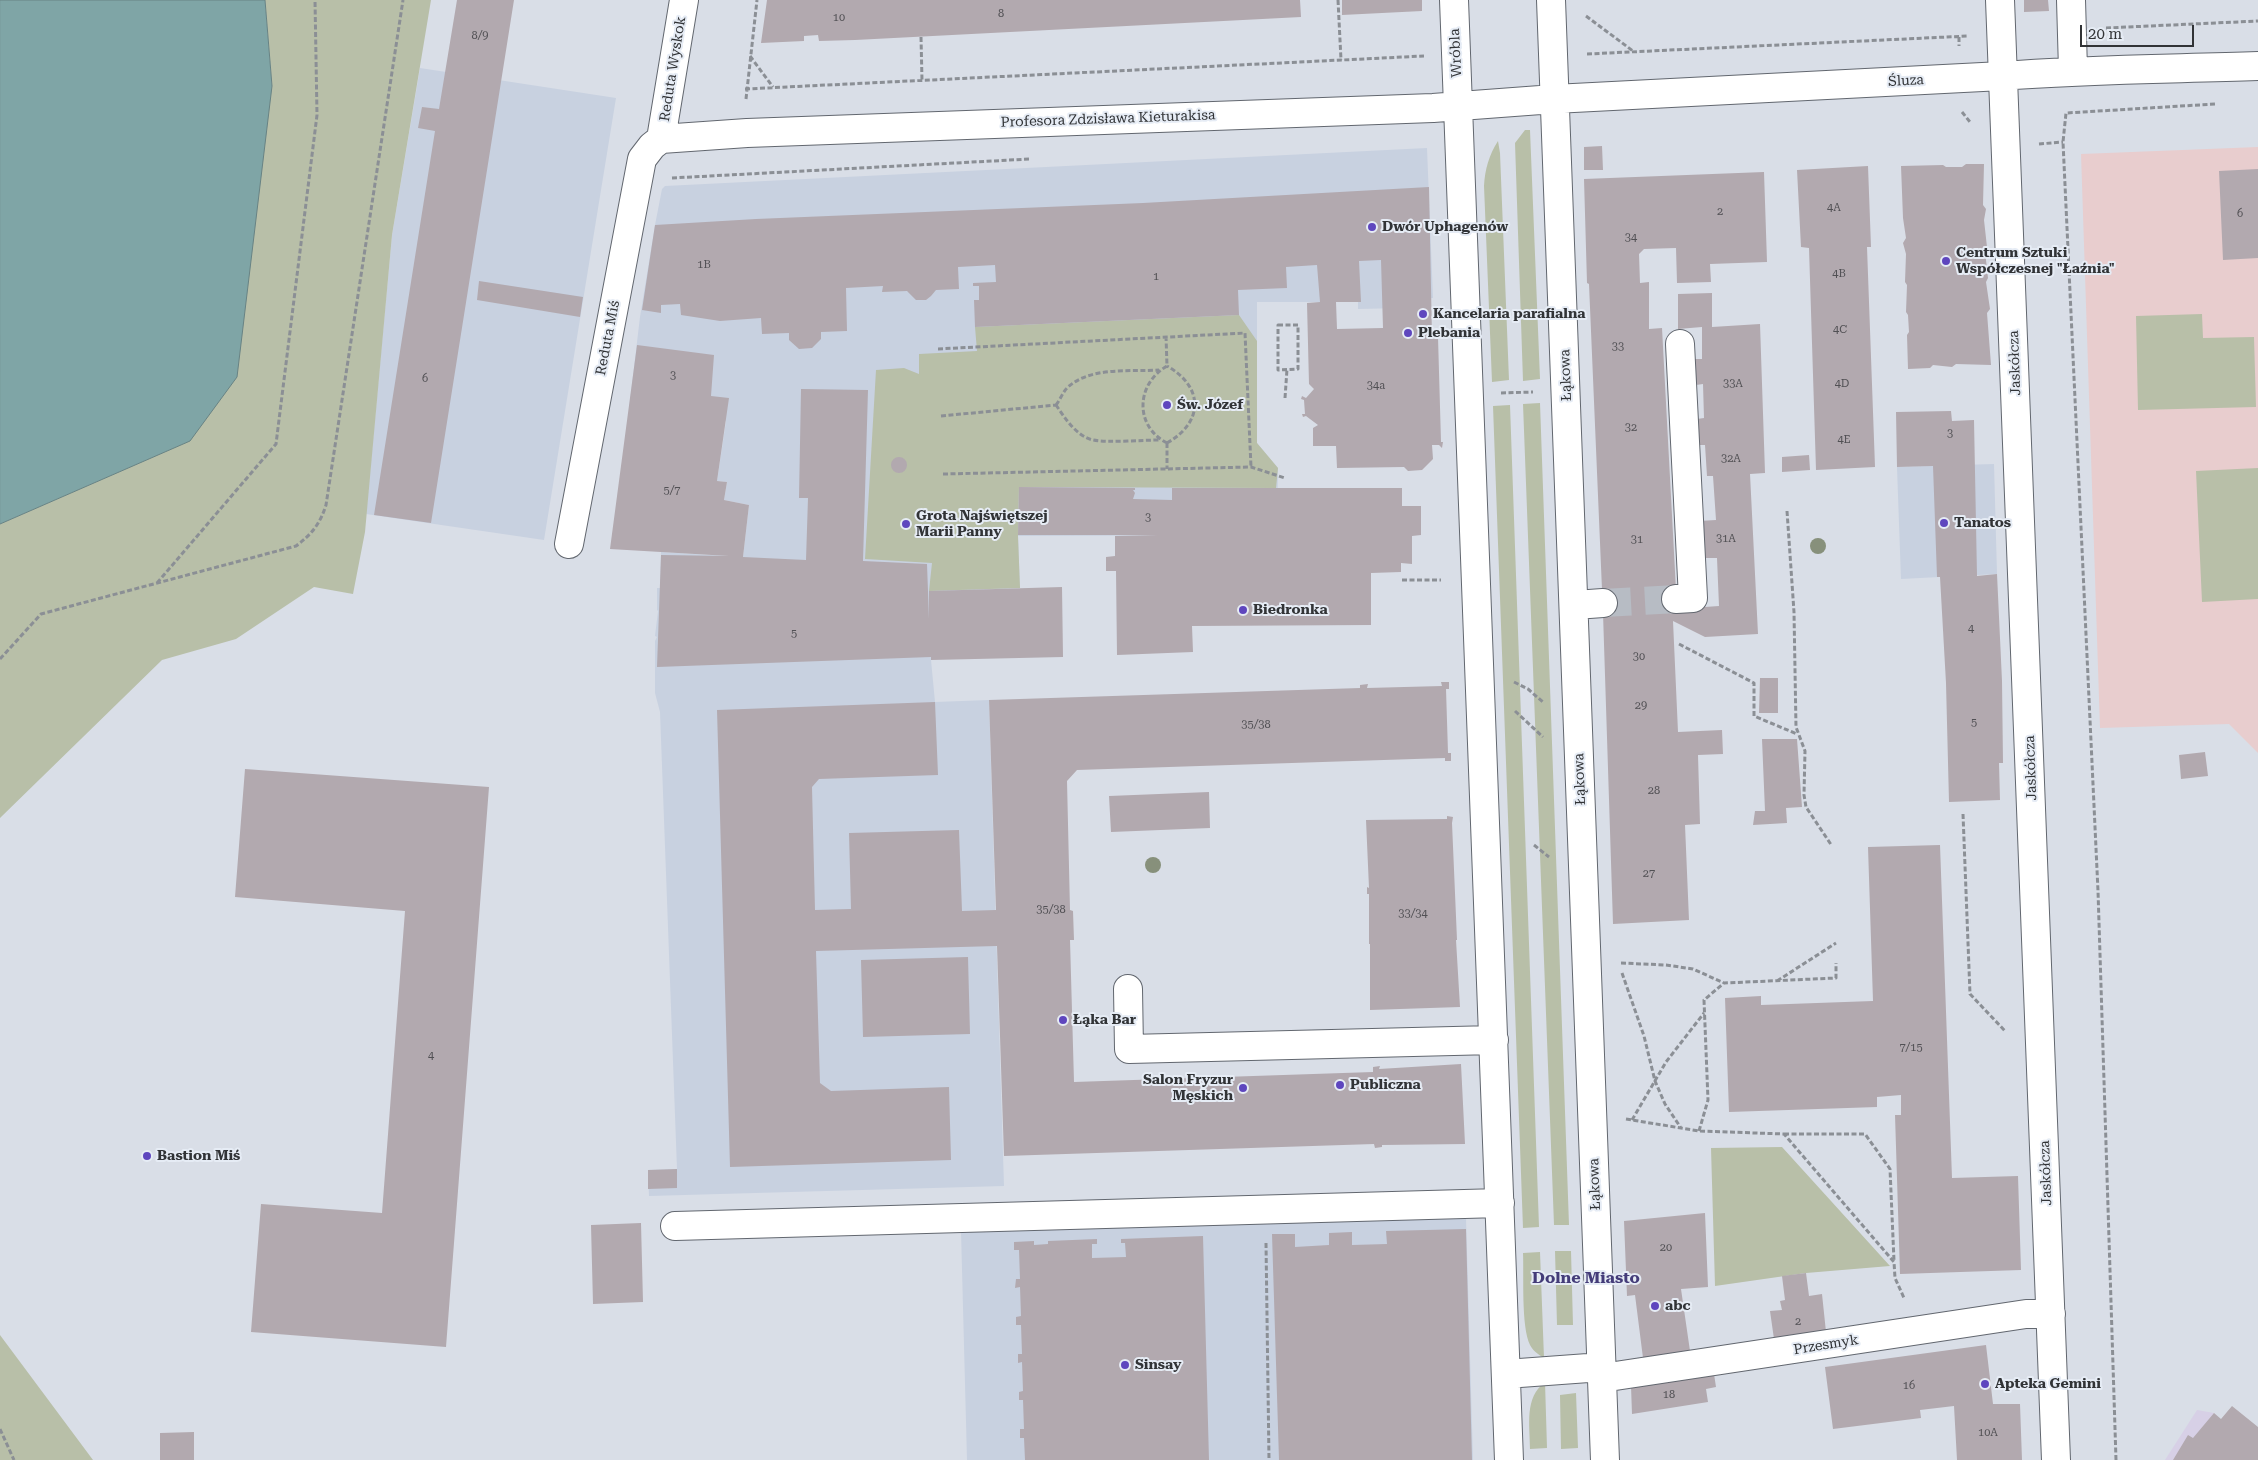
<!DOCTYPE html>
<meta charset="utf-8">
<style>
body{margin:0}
#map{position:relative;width:2258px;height:1460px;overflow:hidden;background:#d9dee7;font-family:"Roboto Serif",serif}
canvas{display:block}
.scale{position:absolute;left:2080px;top:25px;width:114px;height:22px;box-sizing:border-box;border:2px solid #313336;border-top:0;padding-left:6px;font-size:15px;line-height:18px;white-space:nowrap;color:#313336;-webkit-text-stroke:4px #e6ecf5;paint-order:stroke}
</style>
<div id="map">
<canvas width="2258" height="1460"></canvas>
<div class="scale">20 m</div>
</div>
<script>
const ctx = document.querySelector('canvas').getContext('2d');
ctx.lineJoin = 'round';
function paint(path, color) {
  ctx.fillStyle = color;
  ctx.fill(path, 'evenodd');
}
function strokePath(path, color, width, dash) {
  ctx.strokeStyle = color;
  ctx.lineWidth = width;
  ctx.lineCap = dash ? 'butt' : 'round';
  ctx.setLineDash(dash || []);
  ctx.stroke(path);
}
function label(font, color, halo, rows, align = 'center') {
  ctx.font = font + ' "Roboto Serif",serif';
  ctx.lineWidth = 4;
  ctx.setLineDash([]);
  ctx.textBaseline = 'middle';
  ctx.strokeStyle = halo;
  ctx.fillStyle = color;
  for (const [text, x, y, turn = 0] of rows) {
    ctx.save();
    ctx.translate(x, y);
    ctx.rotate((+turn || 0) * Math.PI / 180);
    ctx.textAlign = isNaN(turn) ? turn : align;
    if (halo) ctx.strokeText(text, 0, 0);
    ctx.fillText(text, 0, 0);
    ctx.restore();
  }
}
const built = new Path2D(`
 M420,68l196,30 -72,442 -178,-26 26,-279z
 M1427,148l6,150 -30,1v9l-45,1v-7h-101v141l21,25 -1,67 -259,1 2,52 -91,4 2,68 4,42 54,-2 15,486 -355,10 -1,-26 29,-1 -17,-457 -5,-19v-52l2,-4 -2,-1 3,-25 -1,-1v-22h3l1,-36 82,5 6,-52 -25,-5 3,-18 -10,-1 9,-60 -97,-12 11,-92 15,-92 7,-36 3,-3z
 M1994,464l3,110 -96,5 -4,-112z
 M1466,1218l7,242h-506l-6,-229z`);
const industrial = new Path2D(`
 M2197,1410l17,3 44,47h-93z`);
const education = new Path2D(`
 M2258,147v606l-29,-29 -129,4 -19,-574z`);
const green = new Path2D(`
 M265,0h166l-39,235 -27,297 -12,62 -39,-7 -78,52 -74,21 -162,158v-294l189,-83 83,-355z
 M1525,130h5l10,249 -17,2 -8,-238z
 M1498,141l2,12 9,227 -17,2 -8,-196c1,-17 5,-31 14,-45z
 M2202,314l1,24 51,-1 2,70 -118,3 -2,-94z
 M1239,315l18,26v102l21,25 -2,20 -257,-1 -1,49 2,52 -91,3 3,-28 -67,-4 11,-189 28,-2 15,6v-20l58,-3 -2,-24z
 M1540,403l29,822h-15l-31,-821z
 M1510,405l29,822 -16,1 -30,-822z
 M2258,468v131l-56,3 -6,-131z
 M1782,1147l108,119 -84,7 -91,13 -4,-138z
 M1555,1251h16l2,74h-16z
 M1540,1252l4,106c-6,-4 -11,-7 -14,-13 -9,-19 -6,-69 -7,-92z
 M0,1335l93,125h-93z
 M1545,1382l2,66 -17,1c0,-24 -6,-51 15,-67z
 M1576,1393l2,55 -17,1 -1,-54z`);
const water = new Path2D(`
 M0,0h265l7,86 -35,291 -47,64 -190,83z`);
const building = new Path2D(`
 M457,0h57l-83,523 -57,-8 61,-384 -17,-3 4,-21 17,2z
 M767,0h533l1,17 -446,23 -36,1 -1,-6 -14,1v5l-43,2z
 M1342,0h80v11l-80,4z
 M2024,0h24l1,11 -25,1z
 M1602,146l1,24h-19v-23z
 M1966,164h18l-1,41 3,4 -2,11 3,27 -2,4 3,27 -2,4 4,27 -3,4 4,52 -35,-1 -4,3 -19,-2 -3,3 -22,1 -1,-34 2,-3 -1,-17 -2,-3 1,-27 -2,-3 1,-28 -3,-11 3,-5 -3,-20 -2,-52 42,-1 3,2h16z
 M1868,166l3,81h-4l8,220 -59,3 -7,-222 -8,-1 -4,-77z
 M2258,169v89l-35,2 -4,-89z
 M1764,172l3,90 -57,2 1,18 -34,1 -1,-35 -32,1 -5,5 1,29 9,-1v47l13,-1 15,281 42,-3 -2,-48h-16l-2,-37 17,-1 -3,-44h-6l-2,-31h-7l-1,-26 7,-1 -1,-34 -7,1 -1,-26h7v-32l-24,2v-35l34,-1v34l48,-3 5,149 -15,1 8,160 -53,3 -32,-16 5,111 44,-2 1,24 -25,1 2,69 -15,1 4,95 -76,4 -10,-311 -14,-329 -2,-1 -3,-104z
 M1429,187l3,151 6,-1 3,105h2l-1,6 -3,-3h-7l1,14 -11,11 -14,1 -4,-4 -67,1 -1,-22h-23v-18l5,-3 -12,-9 -3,1 -1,-3h3l-1,-14 -3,-1 1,-3 4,2 8,-9 -5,-5 -2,-81 13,-1 -3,-37 -31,2 1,21 -49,2 1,25 -264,12 -1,-27h5v-14h-6v-3l23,-1 -1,-17 -37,2 1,22 -23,1 -5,6 -5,4h-10l-9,-9 -25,1 1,-6 -37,2 1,43 -26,1v7l-9,9 -13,1 -10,-9v-7l-27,1 -1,-16 -41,3 -39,-6 -1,-11 -19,1v8l-19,-3 13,-85 101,-6 387,-16zM1381,260l2,68 -46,1 -1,-27h25l-2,-41z
 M479,281l104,16 -3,20 -103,-17z
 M637,345l77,10 -3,41 18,2 -12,83 10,1 -3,18 25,5 -6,52 63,3 2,-62h-9l2,-109 67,1 -5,171 64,3 2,55v-28l133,-4 1,70 -132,3v-3l-274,10 4,-112 68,1 -119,-7z
 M1951,411l1,10 22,-1 3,156 20,-2 5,107 1,82h-4l1,37 -51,2 -3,-119 -6,-106h-3l-4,-111 -36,1 -1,-55z
 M1809,455l1,15 -28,2v-15z
 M891 465a8 8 0 1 1 16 0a8 8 0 1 1-16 0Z
 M1019,487l116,1v2h-2l2,3 -2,6 39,1v-12h230v18h19v29l-9,1v28l-11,-1v9l-30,1v52l-179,1 1,26 -76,3 -1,-84h-10v-14l9,-1v-20l43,-1h-140z
 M1760,678h18v35h-19z
 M1441,682h8v7h-3l2,64h3v8h-6v-3l-368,12 -10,11 3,129 3,1 1,29h-4l4,142 299,-10v-5l7,-1 -1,3 82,-5 4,80 -83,1v2l-7,1 -1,-4 -370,12 -7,-210 -181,5 4,132 11,8 118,-4 2,73 -221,7 -13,-457 218,-8 3,73 -119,4 -7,8 3,123 36,-1 -2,-76 110,-3 3,81 34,-1 -7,-210 371,-12v-3l8,-1 -1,4 75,-2z
 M1762,739h35l5,68 -16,1 1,15 -34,2 2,-14h10z
 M2205,752l3,24 -27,3 -2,-24z
 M245,769l244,18 -43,560 -195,-15 10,-128 121,9 23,-302 -170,-14z
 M1209,792l1,36 -99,4 -2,-36z
 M1447,816l6,1 -1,6 5,117h-1l4,67 -90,3v-66h-1v-50h-2v-7l2,1 -3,-68 81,-1z
 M1940,845l12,333 66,-2 3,94 -121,4 -5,-159h6v-20l-24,2v10l-148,5 -4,-114 36,-2v9l112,-4 -5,-154z
 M968,957l2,77 -107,3 -2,-77z
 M677,1169v19l-29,1v-19z
 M1705,1213l3,74 -27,2 9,62 -47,7 -8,-63 -8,1 -3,-75z
 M641,1223l2,79 -50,2 -2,-79z
 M1466,1229l6,231h-193l-7,-226h23v13l34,-2v-12l23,-1v13l35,-1 -1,-13z
 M1203,1236l6,224h-184l-1,-22h-4v-9h4l-1,-29h-4v-8l4,-1 -1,-29 -4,1v-9h4l-1,-29h-5v-8l5,-1 -1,-29 -5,1 1,-9h4l-1,-29h-5v-8l20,-1v4l14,-1v-3l49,-2v5h-5v14l34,-1 -1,-14h-4v-4z
 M1806,1273l3,23 13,-2 4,38 -52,7 -4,-28 12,-1 -2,-9 5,-1 -3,-24z
 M1986,1345l7,59h27l2,56h-65l-3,-54 -34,4 1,8 -88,11 -8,-62z
 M1714,1374l2,13 -10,2 2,13 -76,12 -1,-28z
 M2232,1406l26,21v33h-85l15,-25 5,3 21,-25 7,6z
 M194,1432v28h-34v-27z`);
const minorTunnel = new Path2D(`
 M1603,603l73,-4`);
const path = new Path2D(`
 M1338,0l3,60
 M1586,16l47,35
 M2106,28l152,-7
 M921,37l1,43
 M1959,37v9
 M1587,54l381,-18
 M750,56l23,31
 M745,89l679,-33
 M746,99l11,-99
 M1962,112l8,10
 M2039,144l24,-2
 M672,178l358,-19
 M1278,325h20v44l-20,1z
 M1166,336l1,30
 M938,349l307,-16 6,134
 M1501,393l32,-1
 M1285,398l2,-29
 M1056,405c9,13 20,31 37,35 15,3 50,0 67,0
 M1056,405c4,-5 7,-13 11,-17 23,-22 63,-16 92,-18
 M941,416l115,-11
 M1167,443c37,-21 37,-56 0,-77
 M1167,443c-33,-17 -31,-59 0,-77
 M1167,443v26
 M943,474l308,-7 34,11
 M1787,511l7,101 2,115 9,24 -1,44 2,12 26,39
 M1402,580h39
 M157,583l119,-139 41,-329 -2,-115
 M1679,644l75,39v33l43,18
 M0,659l41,-45 255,-68c16,-12 24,-22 30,-41l77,-505
 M1514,682l14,7 16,14
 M1515,711l28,26
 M1963,814l7,180 35,37
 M1534,845l15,12
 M1621,963l45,2 27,4 31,14
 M1622,973l22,63 11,45 10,23 16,24
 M1777,981l59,-38
 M1626,1119l73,12 85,3 110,128 1,16 9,20
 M1632,1120l34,-58 38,-49
 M1699,1131l9,-31 -4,-100 20,-17 112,-5v-15
 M1784,1134h81l25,35 4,92
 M1266,1243l3,217
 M0,1429l14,31
 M2116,1460l-18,-569 -35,-749 3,-29 149,-9`);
const minor = new Path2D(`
 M1454,0l55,1460
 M1551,0l54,1460
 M2000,0l56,1460
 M2071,0l2,70
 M661,139l86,-6 686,-25 121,-9 448,-23c85,-7 171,-7 256,-10
 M661,139l23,-139
 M569,544l73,-385 10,-13 9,-7
 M1676,599l17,-1 -13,-254
 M1575,605l28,-2
 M1128,989l1,60 365,-9
 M675,1226l825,-23
 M1506,1374l96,-7
 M1602,1378l424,-64h25`);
const trees = [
 [1818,546],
 [1153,865]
];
const markers = [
 [1372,227,5,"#5e46be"],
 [1946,261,5,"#5e46be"],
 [1423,314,5,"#5e46be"],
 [1408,333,5,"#5e46be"],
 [1167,405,5,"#5e46be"],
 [1944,523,5,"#5e46be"],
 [906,524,5,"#5e46be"],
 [1243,610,5,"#5e46be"],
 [1063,1020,5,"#5e46be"],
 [1340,1085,5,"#5e46be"],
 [1243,1088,5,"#5e46be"],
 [147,1156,5,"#5e46be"],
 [1655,1306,5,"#5e46be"],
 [1125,1365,5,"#5e46be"],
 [1985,1384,5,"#5e46be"]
];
const numberNames = [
 ["8",1001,14],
 ["10",839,18],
 ["8/9",480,36],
 ["4A",1834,208],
 ["2",1720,212],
 ["6",2240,214],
 ["34",1631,238],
 ["1B",704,265],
 ["4B",1839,274],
 ["1",1156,277],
 ["4C",1840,330],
 ["33",1618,347],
 ["3",673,376],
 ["6",425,379],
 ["33A",1733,384],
 ["4D",1842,384],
 ["34a",1376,386],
 ["32",1631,428],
 ["3",1950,434],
 ["4E",1844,440],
 ["32A",1731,459],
 ["5/7",672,491],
 ["3",1148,518],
 ["31A",1726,539],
 ["31",1637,540],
 ["4",1971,629],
 ["5",794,634],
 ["30",1639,657],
 ["29",1641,706],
 ["5",1974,723],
 ["35/38",1256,725],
 ["28",1654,791],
 ["27",1649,874],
 ["35/38",1051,910],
 ["33/34",1413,914],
 ["7/15",1911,1048],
 ["4",431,1056],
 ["20",1666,1248],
 ["2",1798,1322],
 ["16",1909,1386],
 ["18",1669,1395],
 ["10A",1988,1433]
];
const streetNames = [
 ["Wróbla",1456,53,-93],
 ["Reduta Wyskok",673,69,-81],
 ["Śluza",1906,81,-3],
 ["Profesora Zdzisława Kieturakisa",1108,119,-2],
 ["Reduta Miś",608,338,-79],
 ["Jaskółcza",2015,363,-92],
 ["Łąkowa",1566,375,-92],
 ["Jaskółcza",2031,768,-92],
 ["Łąkowa",1580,779,-92],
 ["Jaskółcza",2046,1173,-92],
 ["Łąkowa",1595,1184,-92],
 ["Przesmyk",1826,1345,-9]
];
const poiNames = [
 ["Dwór Uphagenów",1382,227],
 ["Centrum Sztuki",1956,253],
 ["Współczesnej \"Łaźnia\"",1956,269],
 ["Kancelaria parafialna",1433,314],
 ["Plebania",1418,333],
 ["Św. Józef",1177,405],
 ["Grota Najświętszej",916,516],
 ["Marii Panny",916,532],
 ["Tanatos",1954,523],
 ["Biedronka",1253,610],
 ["Łąka Bar",1073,1020],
 ["Salon Fryzur",1233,1080,"right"],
 ["Męskich",1233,1096,"right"],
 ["Publiczna",1350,1085],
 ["Bastion Miś",157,1156],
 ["abc",1665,1306],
 ["Sinsay",1135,1365],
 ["Apteka Gemini",1995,1384]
];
const quarterNames = [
 ["Dolne Miasto",1586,1278]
];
paint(built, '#c8d1e0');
paint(industrial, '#d7d0e6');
paint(education, '#e8cdce');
paint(green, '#b8bfa8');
paint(water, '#7fa5a6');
strokePath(water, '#688384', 1);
paint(building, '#b2a9af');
strokePath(minorTunnel, '#b7bcc4', 28, [28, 14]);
strokePath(minor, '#62676f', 30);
strokePath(path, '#8b8f95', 3, [5, 2.5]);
strokePath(minor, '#fff', 28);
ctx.fillStyle = '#87907b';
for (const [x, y] of trees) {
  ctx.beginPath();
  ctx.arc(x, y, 8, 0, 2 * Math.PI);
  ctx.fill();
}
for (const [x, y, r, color] of markers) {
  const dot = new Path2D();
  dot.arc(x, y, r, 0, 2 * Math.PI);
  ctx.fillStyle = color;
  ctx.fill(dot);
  strokePath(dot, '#e6ecf5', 2);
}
label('11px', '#515054', null, numberNames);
label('14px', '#313336', '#e6ecf5', streetNames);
label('bold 14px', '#313336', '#e6ecf5', poiNames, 'left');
label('bold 16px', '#443c79', '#e6ecf5', quarterNames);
</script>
